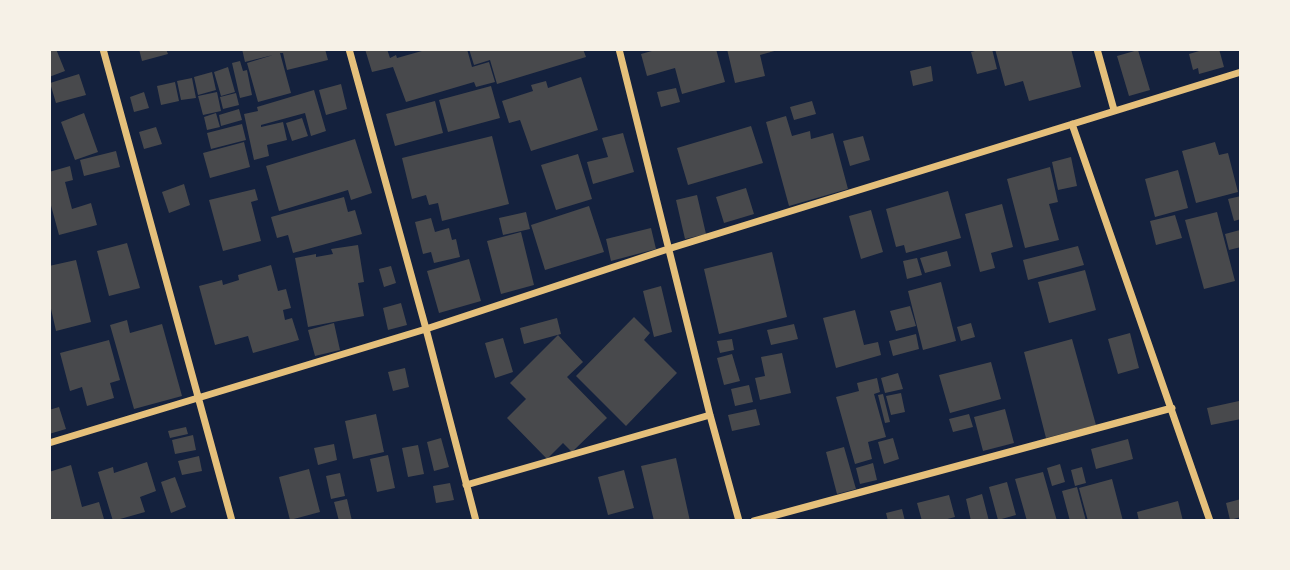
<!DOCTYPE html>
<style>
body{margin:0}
#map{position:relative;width:1290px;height:570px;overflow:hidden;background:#14213d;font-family:"Noto Serif",serif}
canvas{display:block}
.frame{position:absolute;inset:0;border:51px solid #f6f1e7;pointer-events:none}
</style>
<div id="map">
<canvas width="1290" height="570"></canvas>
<div class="frame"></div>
</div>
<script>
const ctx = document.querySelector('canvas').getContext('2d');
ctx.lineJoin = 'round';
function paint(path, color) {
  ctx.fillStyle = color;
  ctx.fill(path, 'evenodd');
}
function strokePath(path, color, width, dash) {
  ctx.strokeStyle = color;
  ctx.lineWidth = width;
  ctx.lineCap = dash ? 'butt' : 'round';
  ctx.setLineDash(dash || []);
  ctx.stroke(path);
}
const building = new Path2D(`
 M56,49l9,22 -16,6v-26z
 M139,49h27l2,5 -26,7z
 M242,49h83l3,11 -41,10 -4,-17h-3l11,40 -33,9 -11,-39 26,-8 -28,7z
 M365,49h22l3,9 6,-3 1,3 32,-9h38l5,18 17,-5 6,20 -19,5 -2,-5 -68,20 -13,-35 -21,5z
 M469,49h114l3,8 -89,27 -7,-24 -16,5z
 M659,49h57l9,33 -43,12 -7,-26 -28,8 -6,-22z
 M727,49h51v1l-18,5 5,21 -30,7z
 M983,49h9l5,20 -20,5 -6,-22z
 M995,49h76l10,38 -52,14 -6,-20 -18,5z
 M1206,49h13l5,18 -25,7 -1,-6 -5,2 -4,-16z
 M1138,50l12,40 -21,6 -12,-40z
 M240,61l3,10 4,-1 5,25 -12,3 -8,-35z
 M931,66l2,15 -20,5 -3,-15z
 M228,67l7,25 -14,4 -7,-24z
 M212,72l4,18 -18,5 -4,-18z
 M79,74l7,21 -30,8 -6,-20z
 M581,77l17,53 -67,21 -11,-31 -11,3 -7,-22 31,-10 -2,-6 15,-4 2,7z
 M192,78l4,20 -15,2 -4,-19z
 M175,82l4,19 -18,4 -4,-19z
 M341,84l6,25 -21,6 -7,-25z
 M491,86l9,32 -52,14 -9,-32z
 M676,88l4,14 -19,5 -4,-15z
 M314,90l12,41 -15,5 -6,-23 -44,12v2l22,-5 4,18 -20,5 2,11 -15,4 -10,-46 14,-3 -1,-4z
 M144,92l5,16 -15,4 -4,-15z
 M217,92l4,19 -18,4 -5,-19z
 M236,93l3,12 -16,4 -3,-12z
 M435,101l8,32 -48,13 -9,-32z
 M812,101l4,13 -22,6 -4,-13z
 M239,109l3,11 -21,6 -2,-11z
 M84,113l14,39 -23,8 -14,-38z
 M216,113l4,14 -13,3 -3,-13z
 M786,116l6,20 18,-5 1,8 22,-6 15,56 -59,17 -23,-84z
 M302,118l6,18 -16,5 -6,-18z
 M242,124l4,16 -35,9 -4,-16z
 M751,126l12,37 -75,22 -11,-37z
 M156,127l6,17 -18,5 -5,-17z
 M623,133l11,39 -41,12 -6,-22 21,-5 -6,-19z
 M492,136l17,68 -67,17 -4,-18 -9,2 -3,-10 -14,4 -10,-41z
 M863,136l7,24 -20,6 -7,-25z
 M355,139l17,54 -21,7 -3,-10 -69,21 -13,-45z
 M244,142l6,25 -40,11 -7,-25z
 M1215,142l4,13 9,-2 10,39 -42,11 -14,-52z
 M116,151l4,16 -36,9 -4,-16z
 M578,154l14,45 -36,11 -15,-45z
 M1071,157l6,29 -19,4 -6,-28z
 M70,166l3,14 -8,2 7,27 19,-6 6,22 -38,10 -10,-37v-26z
 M1050,167l8,35 -9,2 10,36 -34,8 -18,-69z
 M1178,170l10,38 -33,9 -10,-38z
 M184,184l6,21 -21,8 -7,-21z
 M746,188l8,26 -30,9 -8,-26z
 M255,189l3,11 -7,2 10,39 -38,10 -14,-51z
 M948,191l13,47 -55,15 -2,-8 -8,2 -10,-38z
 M697,195l9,39 -21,5 -9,-39z
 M1241,196v23l-7,2 -6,-22z
 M344,197l4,15 7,-2 7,24 -69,19 -5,-18 -11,3 -6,-21z
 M1002,204l11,43 -22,6 4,15 -15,4 -15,-58z
 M589,206l15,46 -59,18 -14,-45z
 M871,210l12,42 -22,7 -12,-43z
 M526,212l4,17 -27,6 -4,-17z
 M1217,212l18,69 -31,8 -19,-69z
 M1175,215l7,23 -26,7 -6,-24z
 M431,218l4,14 14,-4 3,12 4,-1 4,18 -26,6 -3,-11 -8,2 -8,-32z
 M651,228l5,21 -45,12 -5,-22z
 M1240,230l1,17 -12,3 -4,-16z
 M521,232l13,53 -33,9 -14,-53z
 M127,243l13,45 -31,8 -12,-45z
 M358,245l6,37 -6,1 6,33 -56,11 -13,-69 21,-4v3l17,-3 -2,-5z
 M1078,246l6,19 -56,15 -5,-20z
 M947,251l4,15 -26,7 -5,-15z
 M772,252l15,65 -68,17 -15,-65z
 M917,258l5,17 -15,4 -4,-18z
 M469,259l12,42 -42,12 -12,-42z
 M76,260l15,62 -35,9 -7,-31v-34z
 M271,265l7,26 8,-2 5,19 -8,2 2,10 7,-2 7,22 -46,13 -5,-17 -33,9 -16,-59 23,-6 1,5 16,-5 -1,-5z
 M391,266l5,17 -12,4 -5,-18z
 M1085,270l11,40 -47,13 -11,-41z
 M941,282l15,59 -33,9 -15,-59z
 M661,286l11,46 -18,5 -11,-46z
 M401,303l6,22 -19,5 -5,-22z
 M910,306l6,20 -20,5 -6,-20z
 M855,310l9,35 14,-3 3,13 -45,13 -13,-50z
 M634,317l16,16 -6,7 33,33 -51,53 -50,-50z
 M557,318l4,16 -37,10 -4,-16z
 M127,320l3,13 32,-9 20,72 -48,13 -24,-84z
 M334,323l6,27 -25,6 -7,-26z
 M971,323l4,14 -14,4 -4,-14z
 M794,324l4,15 -27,6 -4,-15z
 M1130,333l9,35 -21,6 -10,-35z
 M916,334l3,15 -26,7 -4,-15z
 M558,335l25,27 -16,15 40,41 -35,34 -9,-9 -16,16 -40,-41 19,-19 -16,-16z
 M503,338l10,34 -18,6 -10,-35z
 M732,339l2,11 -14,3 -3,-12z
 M1072,339l24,86 -50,13 -22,-86z
 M109,340l11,40 -10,3 4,15 -27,8 -5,-19 -12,4 -10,-38z
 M782,353l9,40 -31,7 -5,-22 10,-2 -4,-19z
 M732,354l8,27 -16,4 -7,-27z
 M991,362l10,37 -51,14 -11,-38z
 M405,368l4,19 -16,4 -5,-19z
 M898,373l5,16 -18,4 -4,-15z
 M877,378l3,14 -6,2 12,43 -18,5 4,17 -17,5 -19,-67 23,-6 -2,-8z
 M749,385l4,17 -18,4 -4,-17z
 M901,393l4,19 -14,3 -5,-19z
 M883,394l7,28 -5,1 -7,-28z
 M1239,401l2,18 -30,6 -4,-17z
 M59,407l7,22 -17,5v-24z
 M756,409l4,16 -28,6 -4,-16z
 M1005,409l9,34 -31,8 -9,-34z
 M376,414l8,38 -31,7 -8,-38z
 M969,414l4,13 -20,5 -4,-13z
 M186,427l2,7 -18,4 -2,-7z
 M193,435l3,15 -21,4 -3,-14z
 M441,438l8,29 -15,4 -7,-29z
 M893,438l6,21 -15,5 -6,-22z
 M1128,439l5,20 -37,10 -5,-20z
 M334,444l3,16 -19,5 -4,-17z
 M418,445l6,29 -16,3 -6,-29z
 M844,447l12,42 -19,5 -11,-42z
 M388,455l7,33 -18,4 -7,-33z
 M199,456l3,15 -20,4 -4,-14z
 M676,458l14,63h-36l-13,-55z
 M147,462l9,29 -16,6 5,15 -32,9 -15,-49 15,-5 1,6z
 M873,463l4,17 -17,4 -4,-16z
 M1060,464l5,18 -13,4 -5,-18z
 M71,465l11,42 17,-5 5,17 -55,2v-49z
 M1082,467l4,16 -11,3 -4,-16z
 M309,469l11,43 -30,8 -11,-43z
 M624,470l10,38 -26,7 -10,-38z
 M1043,472l14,49h-30l-12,-42z
 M340,473l5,23 -14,3 -5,-23z
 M175,477l11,30 -15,6 -10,-31z
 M1112,479l11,42h-35l-9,-33z
 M1007,482l9,33 -18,5 -9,-33z
 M450,483l4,17 -18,3 -3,-17z
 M1077,487l9,34h-16l-8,-30z
 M982,494l7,27h-18l-5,-22z
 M949,495l6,22 -15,4h-18l-5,-18z
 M347,499l5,22h-13l-5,-19z
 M1241,499v18l-11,3 -4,-17z
 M1178,501l5,20h-44l-2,-9z
 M902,509l3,12h-17l-2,-8z`);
const minor = new Path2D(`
 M103,49l129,472
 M349,49l77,280 50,192
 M619,49l91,366 29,106
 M1097,49l17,61
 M1072,124l138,397
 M49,443l377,-114 242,-80 573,-177
 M466,485l244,-70
 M754,521l418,-113`);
paint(building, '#48494c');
strokePath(minor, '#e5c07b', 7);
</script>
